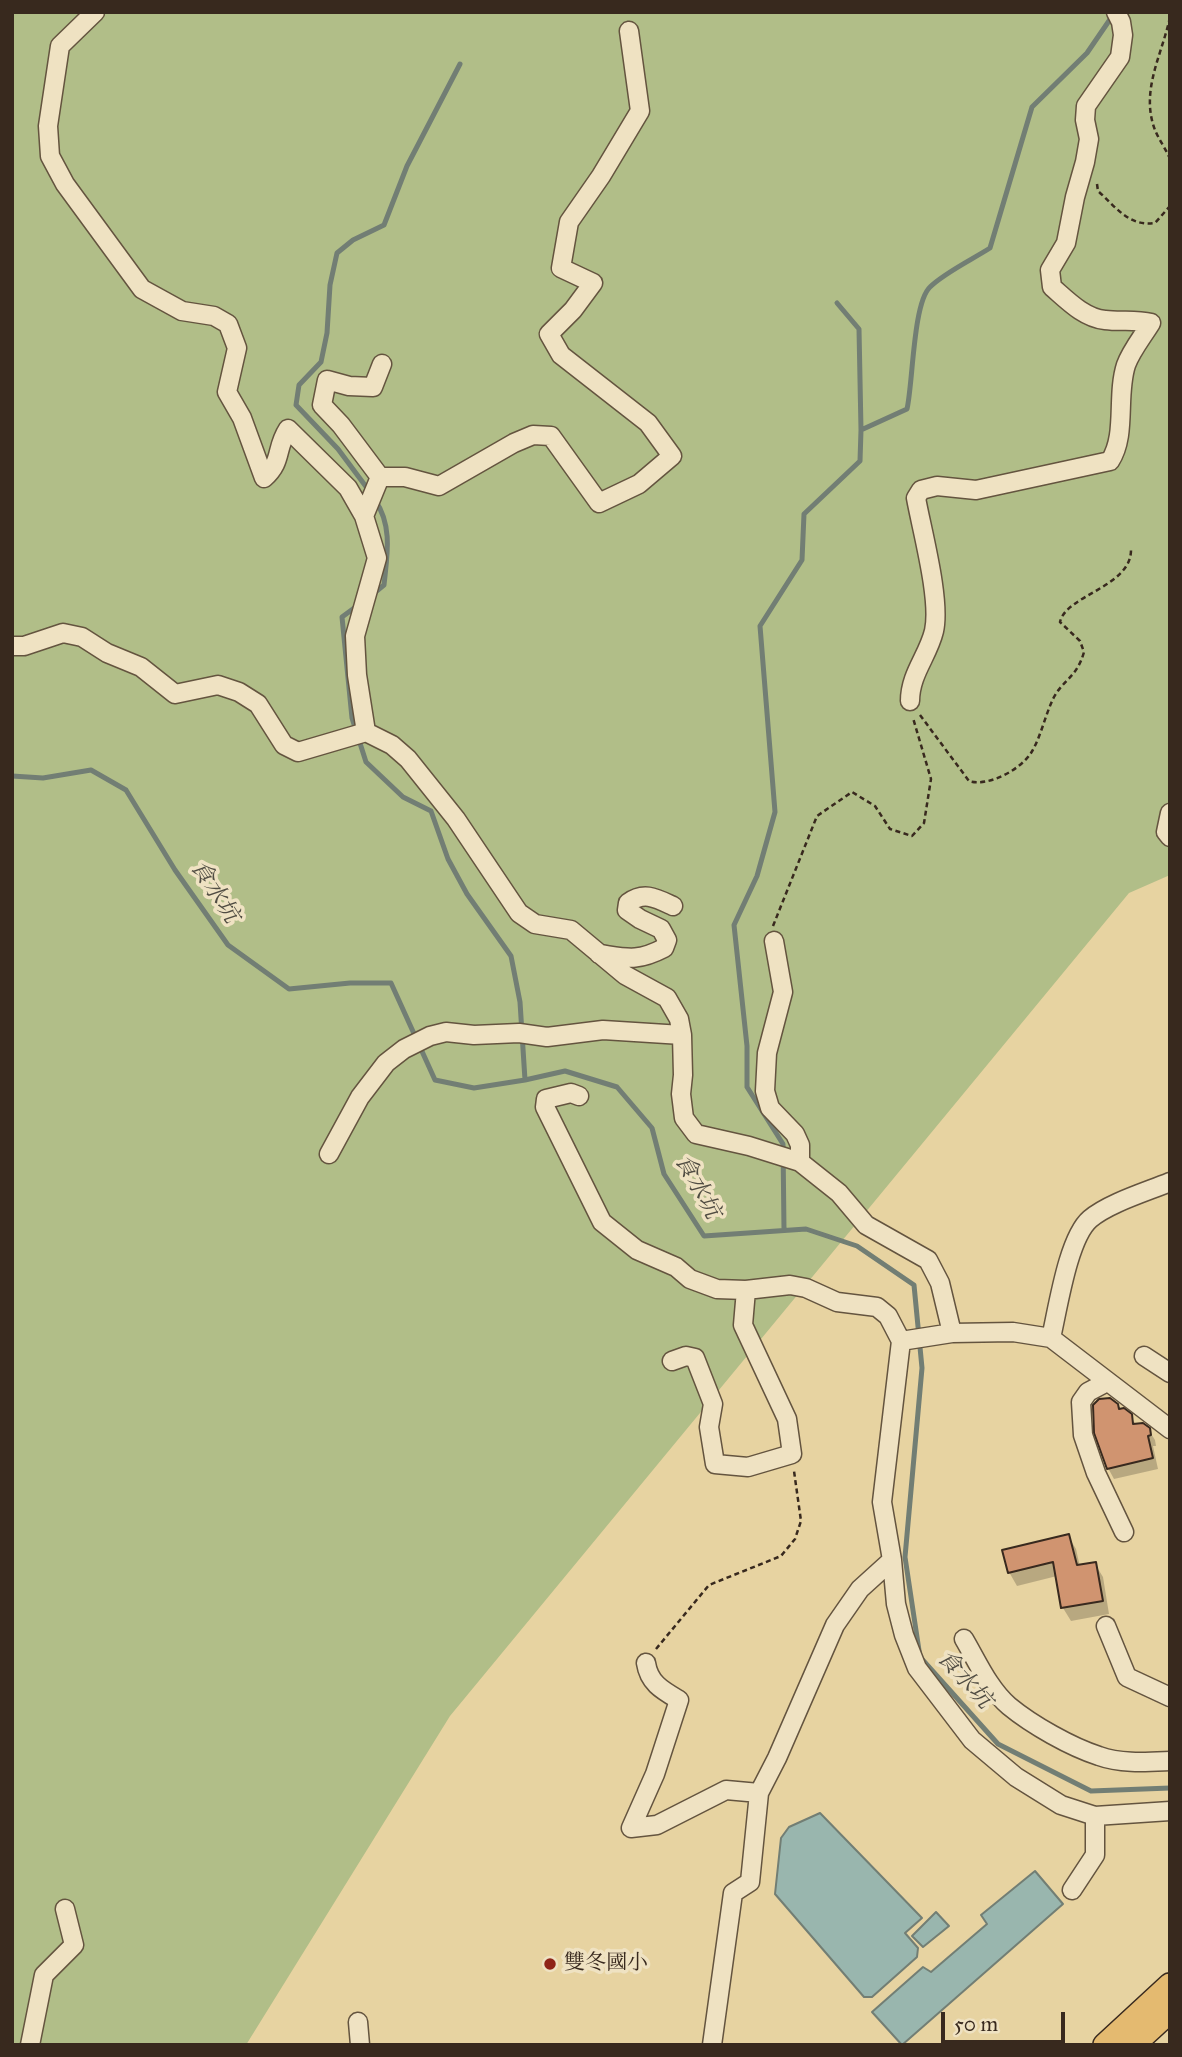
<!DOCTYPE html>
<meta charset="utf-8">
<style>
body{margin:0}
#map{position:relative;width:1182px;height:2057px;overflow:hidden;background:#e7d3a1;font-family:"IM FELL Great Primer",serif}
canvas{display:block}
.frame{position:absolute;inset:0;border:14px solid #38291e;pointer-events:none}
.scale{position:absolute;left:941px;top:2012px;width:124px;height:32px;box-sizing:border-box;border:4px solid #38291e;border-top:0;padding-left:9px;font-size:21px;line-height:24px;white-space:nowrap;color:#38291e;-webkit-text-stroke:5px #efe2c2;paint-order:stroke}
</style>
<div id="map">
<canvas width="1182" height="2057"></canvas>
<div class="frame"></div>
<div class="scale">50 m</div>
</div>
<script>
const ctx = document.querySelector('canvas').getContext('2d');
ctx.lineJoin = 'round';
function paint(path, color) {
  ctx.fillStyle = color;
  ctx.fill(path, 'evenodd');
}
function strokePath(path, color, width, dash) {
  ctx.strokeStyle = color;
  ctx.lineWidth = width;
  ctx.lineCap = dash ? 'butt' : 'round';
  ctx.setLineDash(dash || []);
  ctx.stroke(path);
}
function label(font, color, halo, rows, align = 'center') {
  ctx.font = font + ' "IM FELL Great Primer","Noto Serif TC",serif';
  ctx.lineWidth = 7;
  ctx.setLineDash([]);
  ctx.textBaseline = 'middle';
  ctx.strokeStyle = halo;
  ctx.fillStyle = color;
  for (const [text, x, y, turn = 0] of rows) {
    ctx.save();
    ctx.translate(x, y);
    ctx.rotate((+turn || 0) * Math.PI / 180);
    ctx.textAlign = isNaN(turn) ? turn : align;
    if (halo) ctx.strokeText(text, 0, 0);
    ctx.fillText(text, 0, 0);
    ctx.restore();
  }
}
const green = new Path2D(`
 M12,12h1158v863l-41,18 -679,823 -204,329h-234z`);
const water = new Path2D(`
 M820,1813l102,105 -17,15 13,15 -1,9 -45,40h-8l-89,-103 6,-56 8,-11z
 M1035,1871l28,33 -161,141 -30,-33 51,-45 8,5 56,-48 -6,-9z
 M936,1912l13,14 -26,21 -11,-11z`);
const shadow = new Path2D(`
 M1117,1405l3,6 10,4 6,10 12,4 7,11 1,6h-3l5,23 -44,10 -6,-11z
 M1068,1536l8,13 4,18 15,-3 8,13 6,37 -38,7 -8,-13 -6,-32 -40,10 -8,-14z`);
const stream = new Path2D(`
 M837,303l22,26 2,101
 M370,492l-32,-43 -42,-44 3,-20 22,-23 6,-29 3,-48 7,-32 16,-13 31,-15 23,-59 53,-102
 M373,594l11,-9c3,-29 9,-59 -9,-85
 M357,606l-15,11 10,101 14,44 37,35 28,14 17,48 19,35 44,62 9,46 5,78
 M12,776l31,2 48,-8 35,20 49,80 53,75 61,44 61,-6h41l44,97 39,8 51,-8 40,-9 52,16 35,41 12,46 40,62 102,-7 51,17 57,39 8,83 -17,189 15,100 78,87 93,47 79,-3
 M784,1230l-1,-86 -36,-57v-41l-13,-121 23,-49 18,-64 -15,-186 42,-66 2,-46 56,-53 1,-31 46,-21c6,-26 6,-106 23,-122 14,-14 43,-28 60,-39l42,-141 55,-54 26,-38`);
const building = new Path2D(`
 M1110,1398l8,6 1,5 5,-1 8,6 1,10 10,-1 7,5 1,7 -3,1 5,22 -46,11 -13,-36 -1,-28 6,-6z
 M1069,1534l8,31 19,-3 7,39 -42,7 -8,-46 -45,11 -6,-23z`);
const path = new Path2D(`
 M1170,17c-8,38 -30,74 -15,113 4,10 11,19 15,29
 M1097,184l1,7c18,16 31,36 57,32l15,-17
 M920,715l49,66c19,6 51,-11 62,-28 10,-16 14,-38 23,-56 10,-18 23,-20 30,-45l-4,-11 -20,-19c6,-27 71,-35 71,-72
 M773,926l44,-110 35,-24 23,14 15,23 22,7 12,-13 7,-44 -18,-61
 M656,1649l53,-64 72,-29 14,-17 6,-18 -7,-50`);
const minor = new Path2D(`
 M95,12l-35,34 -12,80 2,30 15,28 77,105 40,22 32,5 14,8 9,24 -10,44 15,26 22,60c19,-17 11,-29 24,-49l60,59 16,28 13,42 -22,78 2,39 9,57
 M380,477l-39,-52 -19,-20 5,-25 22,6 24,1 9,-23
 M364,516l16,-39h25l34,9 75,-43 19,-8 18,1 48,67 40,-19 33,-28 -24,-33 -87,-68 -12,-21 24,-24 20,-27 -32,-15 8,-46 32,-46 39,-65 -11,-80
 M12,646h12l39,-13 19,4 25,16 34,14 34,27 43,-9 21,7 19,12 26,41 14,7 68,-20 26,13 16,14 48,60 63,94 16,11 36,6 54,45 42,23 12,21 3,16 1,40 -2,19 3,24 12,16 53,12 51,16
 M910,701c0,-27 18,-45 24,-70 7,-31 -12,-100 -18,-133l5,-8 16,-4 39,4 134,-29c17,-26 6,-65 16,-96 5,-14 17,-29 25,-42 -16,-4 -30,-1 -46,-3 -21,-2 -38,-20 -53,-33l-2,-17 16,-27 9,-46 10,-35 4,-23 -4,-19 1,-14 34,-49 3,-22 -2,-13 -5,-10
 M1170,813l-4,19 4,5
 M774,941l9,51 -16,61 -2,38 5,17 25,26 5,11v17l39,31 27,32 62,35 12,23 12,50
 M599,954c28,4 38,8 65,-6l3,-8 -6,-11 -21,-10 -13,-9 1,-7c16,-12 28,-5 45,3
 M579,1096l-8,-3 -25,6 -1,8 57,115 35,28 39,17 14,12 27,10 29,1 44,-5 16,3 31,14 40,5 11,9 13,25 -19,161 10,58 4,44 8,31 13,33 55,72 44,37 45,28 34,11 75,-5
 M329,1154l31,-57 26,-34 18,-14 26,-13 16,-4 28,3 45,-2 28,4 56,-7 79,5
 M1051,1338c7,-30 17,-100 39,-119 19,-16 56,-27 80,-37
 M901,1341l51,-8 61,-1 38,6 119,91
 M1144,1356l26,17
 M672,1361l14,-5 9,2 18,46 -4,23 6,37 33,3 44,-13 -5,-35 -44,-94 3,-35
 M1107,1382l-19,10 -7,10 2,33 13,38 28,59
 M1106,1626l21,51 43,20
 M964,1639c13,22 25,50 45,67 23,19 62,41 90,50 22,8 48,6 71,5
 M646,1663c3,20 16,27 33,37l-24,74 -24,54 26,-3 69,-35 33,3
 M1072,1890l23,-35v-39
 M358,2022l2,23
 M30,2045l14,-70 30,-30 -9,-36
 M712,2045l21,-152 17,-11 9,-89 18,-35 58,-133 25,-36 32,-29`);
const major = new Path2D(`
 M1105,2045l65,-60
 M1133,2045l37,-34`);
const markers = [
 [550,1964,7,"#8f2418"]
];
const poiNames = [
 ["雙冬國小",564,1964]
];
const waterNames = [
 ["食水坑",214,892,57],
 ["食水坑",697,1187,61],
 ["食水坑",964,1680,48]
];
paint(green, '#b1be88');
paint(water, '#99b6ae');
strokePath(water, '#727e74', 2);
paint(shadow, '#0003');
strokePath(stream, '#727e74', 5);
paint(building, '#d09470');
strokePath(building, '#38291e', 2);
strokePath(minor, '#64543f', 21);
strokePath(major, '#38291e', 26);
strokePath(path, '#38291e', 2.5, [5, 3.5]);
strokePath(minor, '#efe2c2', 18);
strokePath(major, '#e4ba70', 23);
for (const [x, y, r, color] of markers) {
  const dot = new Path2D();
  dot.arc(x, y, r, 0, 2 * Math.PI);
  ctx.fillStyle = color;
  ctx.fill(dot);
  strokePath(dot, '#efe2c2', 2.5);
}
label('21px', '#38291e', '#efe2c2', poiNames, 'left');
label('italic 23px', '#504c42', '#efe2c2', waterNames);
</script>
